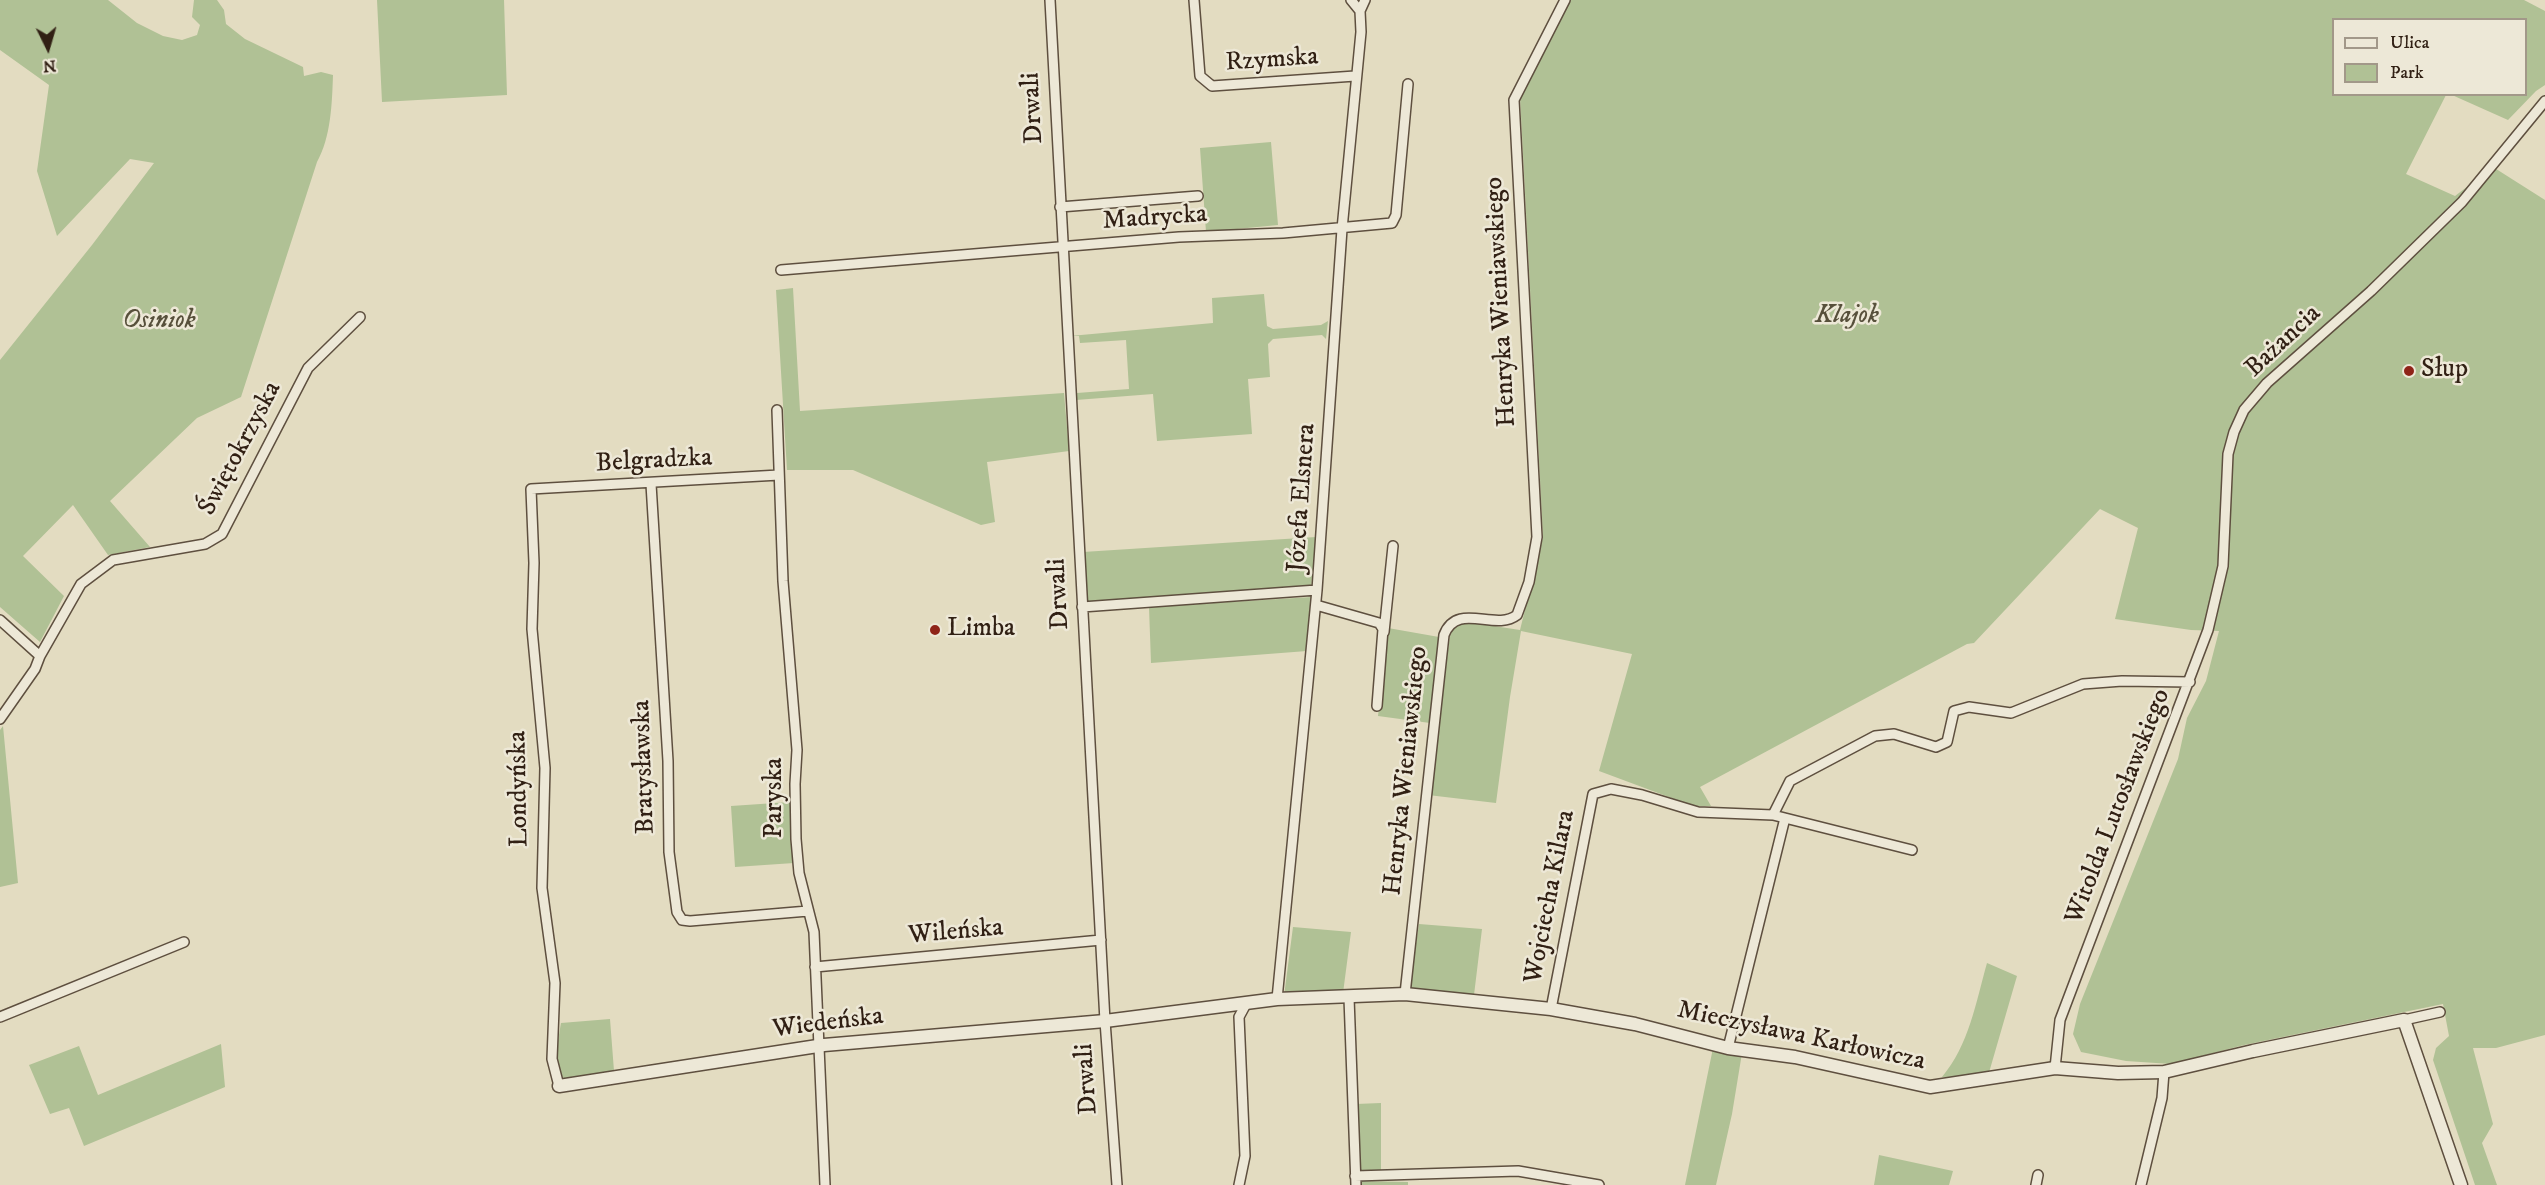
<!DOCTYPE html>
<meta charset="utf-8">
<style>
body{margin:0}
#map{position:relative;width:2545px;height:1185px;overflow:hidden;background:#e3dcc1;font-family:"IM FELL DW Pica",serif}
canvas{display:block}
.legend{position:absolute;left:2332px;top:18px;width:195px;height:78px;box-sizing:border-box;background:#ede8d7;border:2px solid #a29889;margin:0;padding:8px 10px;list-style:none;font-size:18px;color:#312014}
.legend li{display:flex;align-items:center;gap:12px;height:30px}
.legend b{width:30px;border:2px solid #a29889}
.north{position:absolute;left:18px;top:18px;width:60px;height:60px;-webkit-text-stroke:4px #ede8d7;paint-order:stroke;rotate:175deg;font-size:16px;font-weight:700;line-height:24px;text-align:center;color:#312014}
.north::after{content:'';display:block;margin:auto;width:21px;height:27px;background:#312014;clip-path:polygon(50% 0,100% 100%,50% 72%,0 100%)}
</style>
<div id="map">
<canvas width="2545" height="1185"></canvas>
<ul class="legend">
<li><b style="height:8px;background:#ede8d7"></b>Ulica</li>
<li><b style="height:16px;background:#b0c195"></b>Park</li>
</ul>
<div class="north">N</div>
</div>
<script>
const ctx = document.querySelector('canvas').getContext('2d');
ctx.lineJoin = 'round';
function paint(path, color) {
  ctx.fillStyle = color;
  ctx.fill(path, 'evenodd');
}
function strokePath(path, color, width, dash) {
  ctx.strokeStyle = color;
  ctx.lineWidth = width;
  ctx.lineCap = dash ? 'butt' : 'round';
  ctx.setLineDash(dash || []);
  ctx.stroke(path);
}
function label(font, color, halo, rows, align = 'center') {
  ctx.font = font + ' "IM FELL DW Pica",serif';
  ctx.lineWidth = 5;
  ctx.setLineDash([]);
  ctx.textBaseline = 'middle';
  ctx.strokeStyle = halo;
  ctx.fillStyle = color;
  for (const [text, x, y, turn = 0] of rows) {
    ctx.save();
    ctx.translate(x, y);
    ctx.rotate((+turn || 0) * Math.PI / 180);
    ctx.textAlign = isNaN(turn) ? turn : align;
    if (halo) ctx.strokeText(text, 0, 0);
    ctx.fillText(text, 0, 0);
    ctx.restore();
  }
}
const green = new Path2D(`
 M0,0h108l29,23 26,13 19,4 15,-5 3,-10 -8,-8 2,-17h23l7,10 2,14 19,15 58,28 1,9 17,-4 12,3c-1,29 -2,62 -16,87l-76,235 -44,21 -87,83 40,46 -42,8 -35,-50 -50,51 41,40 -24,46 -40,-35v-247l92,-115 62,-82 -24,-4 -73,77 -20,-65 12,-86 -49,-35z
 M377,0h127l3,95 -125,7z
 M1571,0h953l21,11v74l-9,6 -28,29 -56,-25 74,-1v-74h-192v74l112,1 -40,79 49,22 38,-29 52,33v835l-49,13h-23l20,76 -11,19 15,42h-22l-42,-125 3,-12 13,-12 -6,-32 -199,41 -73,19 -45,-3 -45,-9 -8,-18 7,-30 98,-245 9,-41 19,-37 13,-50 -28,-1 -76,-11 23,-91 -38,-19 -126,134 -7,1 -267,143 11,19h-18l-94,-35 33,-117 -111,-23 -11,66 -14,106 -68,-8 22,-159 4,-9 7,-6 59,9 23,-93 -23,-440z
 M1271,142l7,83 -72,7 -6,-84z
 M793,288l7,123 264,-18 5,58 -82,11 8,60 -14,3 -128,-55h-66l-11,-180z
 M1264,294l3,32 6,3 48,-4 7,-4 -2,18 -4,-4 -49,4 -5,5 2,33 -22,2 4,55 -95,7 -4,-47 -77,6 1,-7 52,-4 -3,-49 -46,3 -1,-7h-9l143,-13 -1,-25z
 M1316,537l-5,50 -225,16 -3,-51z
 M1312,597l-5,54 -156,12 -2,-56z
 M1388,628l51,9 -9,86 -52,-7z
 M3,726l15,157 -18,4v-157z
 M790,802l4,61 -59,4 -4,-61z
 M1419,924l63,5 -8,66 -65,-5z
 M1293,927l58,5 -8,61 -59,3z
 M1987,963l30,13 -29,100 -46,1c27,-32 34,-75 45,-114z
 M610,1019l4,52 -50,7 -3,-2 -5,-24 5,-29z
 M221,1044l4,43 -141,59 -15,-38 -19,6 -21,-49 50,-19 19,49z
 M1713,1048l29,5 -10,61 -16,71h-31z
 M1381,1103v69h-21l-4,-68z
 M1879,1155l74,16 -4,14h-75z
 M1359,1181l49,1v3h-49z`);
const minor = new Path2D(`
 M1050,0l55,1021 12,164
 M1194,0l6,76 12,10 143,-10
 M1351,0l9,11
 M1060,207l138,-11
 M781,270l398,-33 104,-4 109,-10 4,-8 12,-131
 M777,410l6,171 14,169 -2,34 1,55 3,34 15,59 11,253
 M651,484l17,277 1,91 8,60 5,8 8,1 118,-10
 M1316,605l63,18 4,6 -6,77
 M1082,607l235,-17
 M0,620l40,36 -5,13 -35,50
 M1384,632l9,-86
 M40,656l41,-72 32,-24 92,-16 17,-10 86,-166 52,-51
 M1773,815l17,-34 85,-45 19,-2 42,13 11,-5 7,-31 15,-4 42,6 72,-29 39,-3 68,1
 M815,967l286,-27
 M1405,994l39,-359c13,-34 51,-3 73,-20l12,-33 8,-45 -23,-437 51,-100
 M1349,998l7,187
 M1277,999l40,-409 25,-361 19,-197 -1,-21 5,-11
 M1551,1009l42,-215 18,-5 31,6 56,17 75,3 139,35
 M0,1017l184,-75
 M2404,1020l36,-8
 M1728,1048l57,-230
 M2055,1068l5,-48 148,-390 15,-64 5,-112 6,-22 10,-22 23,-27 104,-92 91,-89 83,-101
 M559,1086l-7,-27 3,-76 -13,-95 3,-120 -13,-139 2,-66 -3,-74 248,-14
 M1355,1176l163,-5 81,14
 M1239,1185l6,-29 -6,-139 7,-13
 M2036,1185l2,-10
 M2141,1185l21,-87 2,-26`);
const tertiary = new Path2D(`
 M559,1086l265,-41 281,-24 172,-22 128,-5 146,15 84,15 93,24 67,9 135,30 125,-19 63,5 46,-1 89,-21 151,-31 57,165`);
const markers = [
 [2409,371,6,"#8f2418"],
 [935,630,6,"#8f2418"]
];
const streetNames = [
 ["Rzymska",1272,61,-4],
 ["Drwali",1034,108,-93],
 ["Madrycka",1155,219,-4],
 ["Henryka Wieniawskiego",1502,302,-93],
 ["Bażancia",2284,342,-43],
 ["Świętokrzyska",241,449,-62],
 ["Belgradzka",654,462,-3],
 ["Józefa Elsnera",1303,498,-86],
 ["Drwali",1060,594,-93],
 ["Bratysławska",645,767,-92],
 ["Henryka Wieniawskiego",1407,771,-84],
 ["Londyńska",520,789,-91],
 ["Paryska",776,798,-90],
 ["Witolda Lutosławskiego",2119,807,-69],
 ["Wojciecha Kilara",1551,897,-79],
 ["Wileńska",956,933,-5],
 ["Wiedeńska",828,1024,-7],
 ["Mieczysława Karłowicza",1801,1037,12],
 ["Drwali",1088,1079,-94]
];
const parkNames = [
 ["Klajok",1847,317],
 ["Osiniok",159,322]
];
const poiNames = [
 ["Słup",2421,371],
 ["Limba",947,630]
];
paint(green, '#b0c195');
strokePath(minor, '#5e4f3f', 12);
strokePath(tertiary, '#5e4f3f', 15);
strokePath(minor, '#ede8d7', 9);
strokePath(tertiary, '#ede8d7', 12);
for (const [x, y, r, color] of markers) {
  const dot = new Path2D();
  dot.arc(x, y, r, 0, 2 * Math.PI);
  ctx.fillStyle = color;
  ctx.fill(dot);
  strokePath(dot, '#ede8d7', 2);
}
label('26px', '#312014', '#ede8d7', streetNames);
label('italic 26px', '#57503b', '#ede8d7', parkNames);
label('26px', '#312014', '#ede8d7', poiNames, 'left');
</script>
